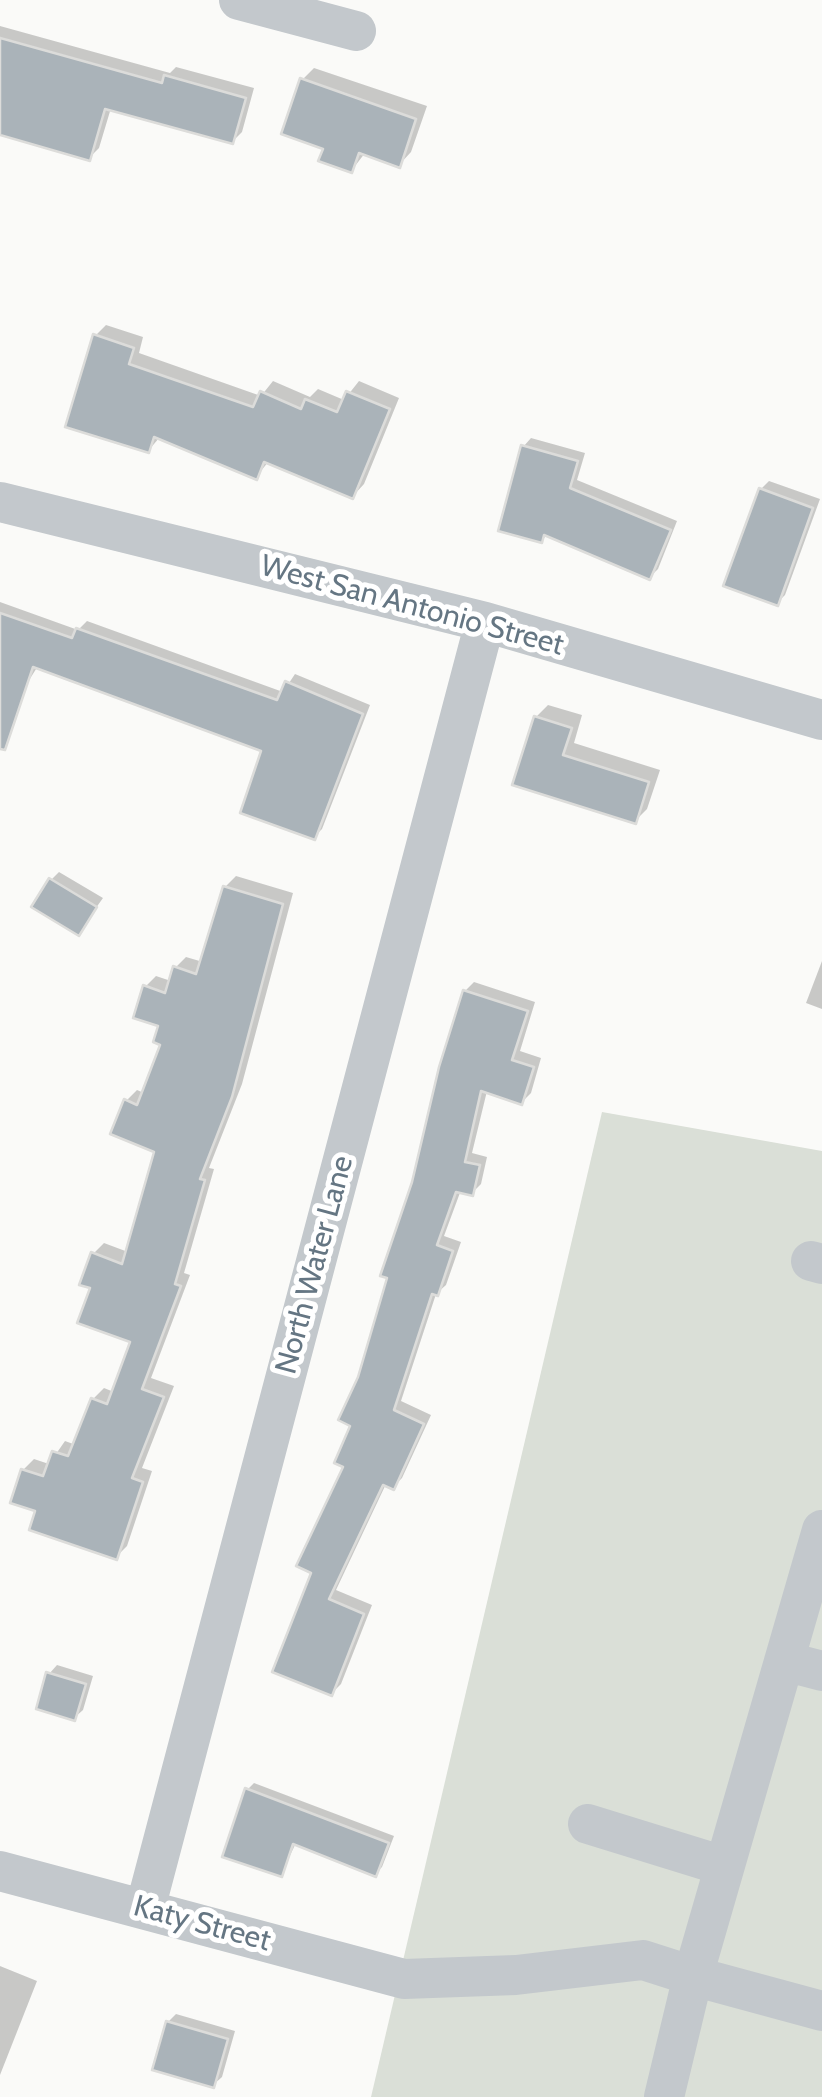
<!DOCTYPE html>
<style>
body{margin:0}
canvas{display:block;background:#fafaf8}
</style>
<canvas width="822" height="2097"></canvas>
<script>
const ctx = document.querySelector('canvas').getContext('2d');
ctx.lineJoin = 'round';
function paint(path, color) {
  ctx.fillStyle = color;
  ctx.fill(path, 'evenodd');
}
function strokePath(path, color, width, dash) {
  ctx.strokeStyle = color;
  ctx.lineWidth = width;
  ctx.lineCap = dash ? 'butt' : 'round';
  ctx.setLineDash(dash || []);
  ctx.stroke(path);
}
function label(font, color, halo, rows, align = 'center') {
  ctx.font = font + ' Cabin,sans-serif';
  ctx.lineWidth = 10;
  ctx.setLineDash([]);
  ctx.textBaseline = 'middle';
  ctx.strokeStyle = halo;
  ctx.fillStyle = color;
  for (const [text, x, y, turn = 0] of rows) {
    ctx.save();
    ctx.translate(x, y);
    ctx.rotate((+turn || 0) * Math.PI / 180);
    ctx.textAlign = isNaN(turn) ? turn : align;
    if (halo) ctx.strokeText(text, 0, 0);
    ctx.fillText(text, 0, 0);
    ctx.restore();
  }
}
const green = new Path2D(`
 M602,1112l220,39v946h-451z`);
const shadow = new Path2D(`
 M0,26l170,47 6,-6 78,21 -12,44 -10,10 -121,-34 -12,40 -10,10 -89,-71z
 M314,68l113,38 -16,46 -12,13 -34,-12 -13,17 -26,-23 -24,-67z
 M106,325l37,12 -4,16 122,43 12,-15 37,16 8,-8 26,11 15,-19 40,17 -35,86 -11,12 -84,-35 -13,16 -96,-40 -12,14 -53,-115z
 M531,438l54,15 -8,27 100,41 -19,48 -8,8 -102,-43 -7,7 -18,-94z
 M769,481l51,18 -35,96 -8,8 -16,-114z
 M0,602l78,28 9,-9 196,71 12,-18 75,31 -48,124 -8,8 -50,-87 -226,-84 -12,19 -26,-9z
 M548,705l34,10 -8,28 86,27 -13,39 -12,12 -120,-38 21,-66z
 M59,872l44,26 -25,35 -27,-53z
 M236,876l57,17 -51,191 -33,84 5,1 -30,104 6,2 -39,103 23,8 -32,82 10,3 -25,75 -11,11 -78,-47 -15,-40 11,-11 15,5 16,-23 11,4 17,-46 11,-11 10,4 20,-51 -41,-87 11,-11 24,9 29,-101 -31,-50 11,-11 7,3 19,-50 -2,-18 -16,-38 11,-11 15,5 5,-14 10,-10 17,5 22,-75z
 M822,961v48l-16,-6z
 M474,982l61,20 -15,49 21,7 -10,35 -9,9 -35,-11 -15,62 15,4 -6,27 -9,9 -11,-3 -17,46 17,6 -15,43 -10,9 -35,107 30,14 -29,63 -9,9 -7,-3 -50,106 36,15 -31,79 -9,9 -18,-121 32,-107 14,-87 105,-387z
 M57,1665l36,11 -10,34 -9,8 -25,-44z
 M254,1783l140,53 -12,31 -7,7 -79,-31 -15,31 -34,-84z
 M0,1966l37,15 -37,94z
 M176,2014l59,17 -13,46 -9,8 -45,-63z`);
const building = new Path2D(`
 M0,38l162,45 2,-8 82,23 -13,46 -128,-35 -15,52 -90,-26z
 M300,78l116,41 -16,49 -41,-15 -7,20 -34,-12 5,-12 -42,-15z
 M93,334l41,14 -5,16 124,43 7,-16 41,18 4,-10 32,13 9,-21 44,18 -37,90 -89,-37 -7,18 -103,-43 -5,16 -84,-26z
 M521,445l57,16 -8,27 101,42 -21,50 -106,-45 -2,8 -44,-12z
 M759,488l54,20 -35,98 -55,-20z
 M0,613l72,25 4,-10 201,72 8,-19 78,33 -48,126 -75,-27 21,-62 -228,-84 -28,83 -5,-1z
 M534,716l38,12 -9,27 86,27 -13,42 -124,-39z
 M49,878l48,29 -18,29 -48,-29z
 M223,886l60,18 -51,193 -32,82 5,1 -30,104 6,2 -39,103 22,8 -32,81 11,4 -26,78 -88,-30 6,-19 -25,-8 11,-34 22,7 9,-25 16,5 23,-58 16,6 23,-62 -53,-19 13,-35 -11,-3 12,-33 31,12 32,-112 -44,-18 14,-35 13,6 23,-60 -7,-3 5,-16 -25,-8 10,-33 22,8 8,-27 23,8z
 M463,990l65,21 -16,49 22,7 -12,38 -41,-14 -16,71 15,3 -7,31 -17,-4 -19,53 16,6 -15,45 -6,-2 -38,116 30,14 -30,66 -11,-5 -54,114 35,15 -32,82 -60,-24 39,-99 -15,-7 47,-99 -9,-4 16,-37 -12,-6 20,-43 29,-99 -7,-2 32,-94 27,-115z
 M46,1672l40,12 -11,37 -39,-12z
 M245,1788l144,55 -13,34 -83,-33 -11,33 -60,-20z
 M166,2021l62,18 -14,49 -62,-18z`);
const minor = new Path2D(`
 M239,0l117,31
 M0,502l485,120 337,98
 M811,1261l11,3
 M822,1530l-129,446 129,35
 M784,1661l38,10
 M588,1824l136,42
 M0,1871l404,108 112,-4 127,-15 50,16 -29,121
 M145,1909l340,-1287`);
const streetNames = [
 ["West San Antonio Street",412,606,15],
 ["North Water Lane",315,1265,-75],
 ["Katy Street",202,1924,15]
];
paint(green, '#dadfd7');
paint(shadow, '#0003');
paint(building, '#aab3b9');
strokePath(building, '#dcdcda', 2.5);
strokePath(minor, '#c3c8cc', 40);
label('30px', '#657683', '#fff', streetNames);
</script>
